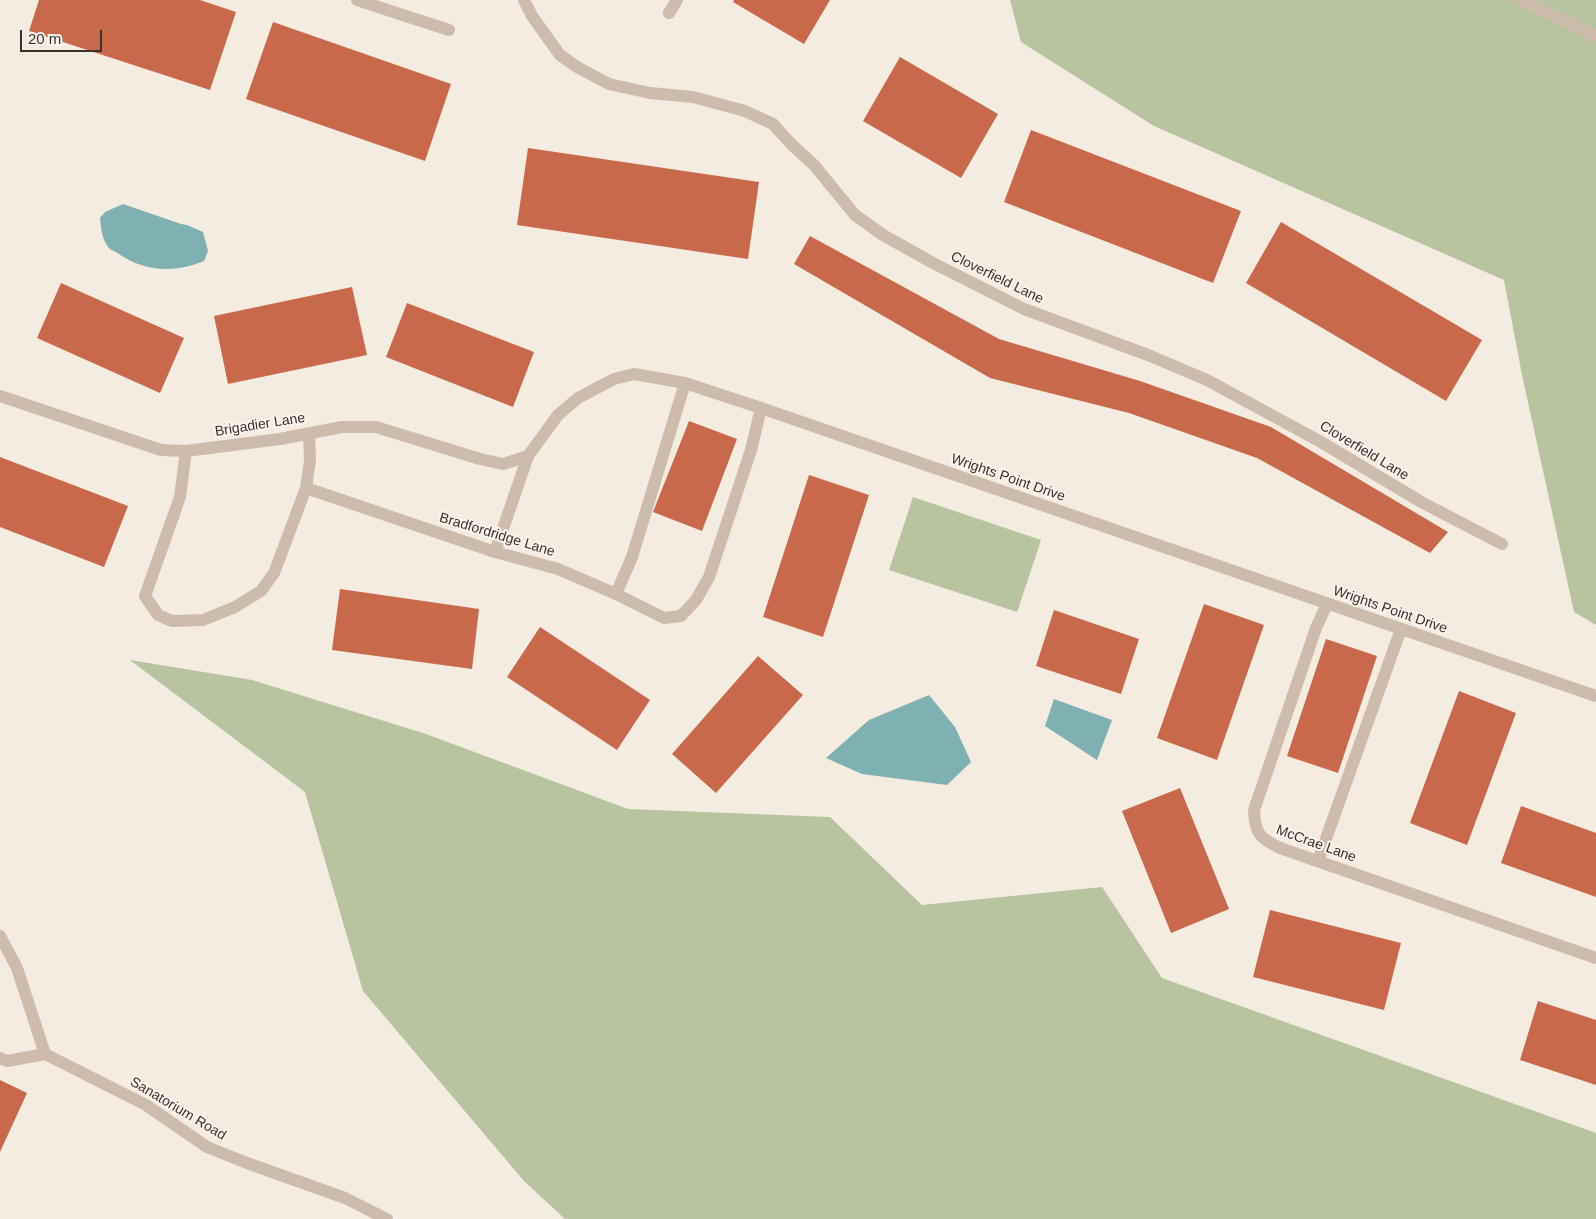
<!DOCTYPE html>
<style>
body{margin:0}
#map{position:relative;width:1596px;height:1219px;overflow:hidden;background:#f4ebe1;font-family:Helvetica,sans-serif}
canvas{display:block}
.scale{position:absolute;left:20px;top:30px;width:82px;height:22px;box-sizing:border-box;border:2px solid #3b302b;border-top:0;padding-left:6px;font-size:15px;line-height:18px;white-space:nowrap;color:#3b302b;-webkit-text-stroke:4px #fbf5ee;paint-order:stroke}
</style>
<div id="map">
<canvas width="1596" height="1219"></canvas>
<div class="scale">20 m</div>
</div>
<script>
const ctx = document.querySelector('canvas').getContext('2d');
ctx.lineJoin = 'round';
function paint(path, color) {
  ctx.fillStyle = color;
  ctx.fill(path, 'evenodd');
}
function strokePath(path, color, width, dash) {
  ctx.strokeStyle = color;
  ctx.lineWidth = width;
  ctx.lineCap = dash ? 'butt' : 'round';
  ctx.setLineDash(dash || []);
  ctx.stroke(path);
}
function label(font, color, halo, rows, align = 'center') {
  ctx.font = font + ' Helvetica,sans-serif';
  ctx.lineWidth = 4;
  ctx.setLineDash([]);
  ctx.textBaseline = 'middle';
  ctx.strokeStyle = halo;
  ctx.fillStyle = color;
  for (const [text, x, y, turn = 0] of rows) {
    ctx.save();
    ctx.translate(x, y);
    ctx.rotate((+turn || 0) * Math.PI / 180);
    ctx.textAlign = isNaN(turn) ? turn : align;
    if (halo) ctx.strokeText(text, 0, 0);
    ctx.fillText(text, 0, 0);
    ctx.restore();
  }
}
const green = new Path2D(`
 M1010,0h586v625l-22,-13 -52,-237 -18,-95 -350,-154 -133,-84z
 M913,497l128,43 -24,72 -128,-42z
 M130,660l122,20 174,54 202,75 202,8 92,88 180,-18 60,91 434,155v86h-1031l-41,-38 -161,-190 -58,-199z`);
const water = new Path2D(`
 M123,204l58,20 6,1 16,7 5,19 -4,10c-29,12 -59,11 -85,-7 -3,-2 -8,-4 -10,-6 -7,-8 -8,-20 -9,-30l5,-6z
 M929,695l26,32 16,35 -24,23 -85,-11 -36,-16 43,-38z
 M1054,699l58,21 -15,40 -52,-34z`);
const building = new Path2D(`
 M39,0h161l36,12 -26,78 -181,-59z
 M734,0h96l-26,44 -71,-42z
 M273,22l178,62 -26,77 -179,-62z
 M900,57l98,57 -37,64 -98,-57z
 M1031,130l210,81 -28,72 -209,-81z
 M528,148l231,34 -11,77 -231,-34z
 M1281,222l201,118 -36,61 -200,-118z
 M810,236l189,103 141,42 131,46 177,105 -18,21 -173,-95 -128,-45 -139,-35 -196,-114z
 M61,283l123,55 -24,55 -123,-55z
 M352,287l15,68 -139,29 -14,-68z
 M407,303l127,49 -21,55 -127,-50z
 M689,421l48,18 -35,92 -49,-19z
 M0,457l128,49 -24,61 -104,-40z
 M809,475l60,20 -46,142 -60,-20z
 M340,589l139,20 -7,60 -140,-19z
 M1204,604l60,21 -47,135 -60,-22z
 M1054,610l85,29 -18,55 -85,-28z
 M540,627l110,73 -33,50 -110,-73z
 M1326,639l51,17 -39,117 -51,-17z
 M758,656l45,39 -87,98 -44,-39z
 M1459,691l57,22 -49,132 -57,-22z
 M1180,788l49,121 -58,24 -49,-122z
 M1521,806l75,27v64l-95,-34z
 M1270,910l131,33 -17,67 -131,-33z
 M1538,1001l58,19v65l-76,-25z
 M0,1080l27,13 -27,59z`);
const service = new Path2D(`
 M186,451l-6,46 -35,99 13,19 14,6 31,-1 32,-13 26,-16 13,-18 32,-85 4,-28 -1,-27
 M616,594l16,-37 53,-174
 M1318,861l83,-232
 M0,936l17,32 28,86 101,51 61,42 40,16 98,35 42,21
 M0,1058l7,3 38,-7`);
const minor = new Path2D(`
 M357,0l92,30
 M524,0l8,16 28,39 17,12 32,17 41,9 43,4 52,14 28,13 18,20 23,21 41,50 28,20 50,28 91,46 124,46 59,25 114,62 102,61 79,41
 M669,13l8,-13
 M0,396l161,54 25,1 94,-12 62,-12h34l104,32 23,5 25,-8
 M306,488l189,64 63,17 58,25 48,24 17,-2 15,-16 13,-23 42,-127 10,-42
 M495,552l33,-96 30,-41 20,-17 36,-19 20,-5 51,9 76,25 835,288
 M1327,604l-11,24 -62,182c1,23 5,28 26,38l316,110`);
const tertiary = new Path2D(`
 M1520,0l76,36`);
const streetNames = [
 ["Cloverfield Lane",997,278,26],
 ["Brigadier Lane",260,425,-9],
 ["Cloverfield Lane",1364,451,31],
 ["Wrights Point Drive",1008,478,19],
 ["Bradfordridge Lane",497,535,17],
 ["Wrights Point Drive",1390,610,19],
 ["McCrae Lane",1316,844,20],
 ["Sanatorium Road",178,1109,31]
];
paint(green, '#b8c4a0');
paint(water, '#7fb0b2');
paint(building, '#c8694b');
strokePath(service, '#cdbbac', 12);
strokePath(minor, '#cdbbac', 12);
strokePath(tertiary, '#cdbbac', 12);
label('14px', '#3b302b', '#fbf5ee', streetNames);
</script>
